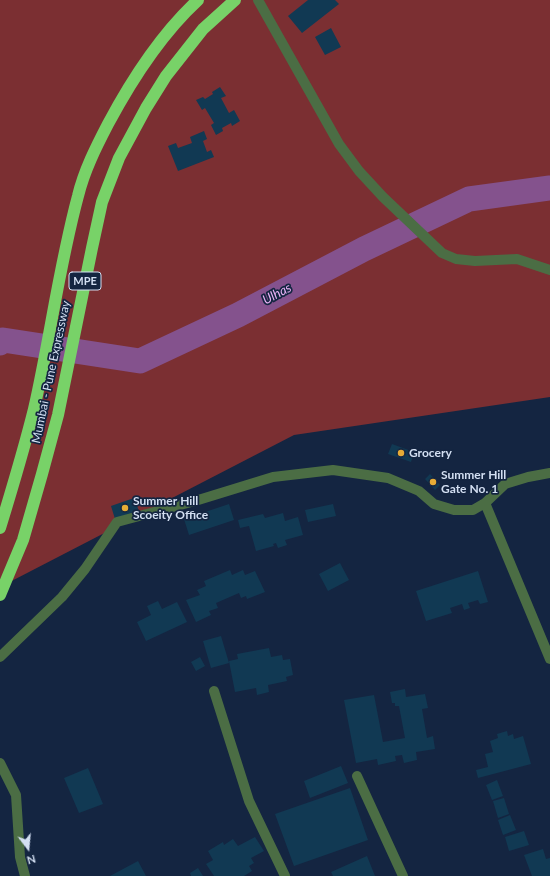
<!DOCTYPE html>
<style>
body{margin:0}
#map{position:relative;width:550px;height:876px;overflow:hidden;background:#142541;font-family:Lato,sans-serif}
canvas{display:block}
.north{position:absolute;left:8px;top:828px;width:40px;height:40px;-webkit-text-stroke:3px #142541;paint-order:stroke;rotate:164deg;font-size:11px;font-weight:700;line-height:16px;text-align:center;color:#d3dff2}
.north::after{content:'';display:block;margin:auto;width:14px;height:18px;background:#d3dff2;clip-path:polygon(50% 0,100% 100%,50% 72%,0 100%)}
</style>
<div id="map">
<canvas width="550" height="876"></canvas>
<div class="north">N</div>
</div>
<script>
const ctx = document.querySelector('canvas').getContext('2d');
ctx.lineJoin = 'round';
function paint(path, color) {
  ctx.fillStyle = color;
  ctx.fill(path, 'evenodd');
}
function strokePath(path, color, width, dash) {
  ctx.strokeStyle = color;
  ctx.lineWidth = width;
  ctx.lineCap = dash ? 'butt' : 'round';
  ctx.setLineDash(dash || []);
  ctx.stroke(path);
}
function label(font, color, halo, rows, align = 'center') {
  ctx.font = font + ' Lato,sans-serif';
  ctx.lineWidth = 3.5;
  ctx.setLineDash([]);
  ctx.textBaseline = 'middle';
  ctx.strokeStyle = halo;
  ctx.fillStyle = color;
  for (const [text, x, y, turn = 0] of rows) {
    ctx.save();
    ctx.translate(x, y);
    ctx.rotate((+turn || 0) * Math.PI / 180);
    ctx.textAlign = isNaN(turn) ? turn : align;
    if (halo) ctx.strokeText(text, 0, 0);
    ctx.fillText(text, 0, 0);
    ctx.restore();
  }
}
const forest = new Path2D(`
 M0,0h550v397l-256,38 -294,152z`);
const river = new Path2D(`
 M0,343l3,-3 137,21 98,-46 126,-66 105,-50 81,-11`);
const building = new Path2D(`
 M308,0h27l4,4 -37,29 -14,-17z
 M331,28l10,19 -16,8 -10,-18z
 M220,87l6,9 -5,2 8,15 5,-3 6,11 -8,5 -1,-3 -9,5 1,3 -7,4 -5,-10 3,-2 -9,-15 -3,2 -6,-10 7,-3 2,2 8,-5 -1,-2z
 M204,131l3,8 -4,2 4,11 4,-2 3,7 -36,14 -10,-25 8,-3 2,5 14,-5 -2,-6z
 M392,444l22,8 -3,10 -23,-8z
 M430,474l10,11 -5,5 -10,-11z
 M134,498l5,13 -24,8 -4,-13z
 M229,504l5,16 -45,15 -5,-16z
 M333,504l3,12 -28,6 -3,-12z
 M283,513l2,8 13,-4 5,18 -18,5 2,5 -9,3 -2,-5 -3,1 1,2 -18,5 -7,-25 -9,2 -2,-8 25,-6 2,4z
 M340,563l9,17 -21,11 -9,-17z
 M230,570l2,5 11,-5 2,5 10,-4 10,21 -18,7 -1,-3 -5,2 -2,-5 -23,10 2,5 -9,3 2,4 -15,7 -10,-22 14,-5 -3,-5 9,-4 -2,-5z
 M478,571l10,31 -8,2 -2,-4 -10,3 2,5 -6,2 -2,-6 -12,4 2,5 -26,8 -10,-30z
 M158,601l4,8 15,-7 10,20 -41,19 -9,-19 14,-7 -4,-9z
 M221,636l8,27 -18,5 -8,-27z
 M269,648l2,9 11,-2 1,5 7,-1 3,16 -7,2 1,4 -19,4 1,7 -12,3 -1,-7 -21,4 -6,-31 9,-2 -1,-5z
 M200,657l5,9 -9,5 -5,-9z
 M405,689l1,8 19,-3 3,14 -6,1 5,29 6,-2 2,13 -19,3 1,8 -13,3 -2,-8 -7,1 1,5 -18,4 -1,-6 -21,4 -12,-63 30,-5 9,47 22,-4 -6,-32h-4v-3h-3l-2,-11z
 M507,731l1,5 5,-2 1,5 9,-3 8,28 -53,14 -2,-8 12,-3 -3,-13 8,-2 -3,-11 8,-3 -1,-4z
 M341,766l7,17 -38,15 -6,-17z
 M88,768l15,36 -24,9 -15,-35z
 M497,780l6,16 -11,4 -6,-15z
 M350,788l18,52 -74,26 -19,-52z
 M504,798l5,16 -11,4 -5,-17z
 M510,815l6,15 -13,5 -5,-15z
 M524,831l5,14 -20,6 -4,-14z
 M255,837l9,14 -13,7 3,5 -5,3 3,5 -8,5h-30l-8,-12 7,-4 -5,-9 15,-9 1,3 9,-6 5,7z
 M543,849l3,10 4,-1v18h-18l-8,-21z
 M367,856l8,20h-42l-2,-4z
 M138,861l8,15h-36z
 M198,868l5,8h-12l-1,-3z`);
const minor = new Path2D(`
 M258,0l81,144 20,27 24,26 59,56 14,6 19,2 42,-2 33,11
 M485,503l65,156
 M0,657l62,-60 23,-28 32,-47 78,-21 78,-24 60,-7 55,8 31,13 15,13 20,6h19l12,-7 20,-19 23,-7 22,-4
 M214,691l35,110 36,75
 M0,763l16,32 4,62 5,19
 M357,776l46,100`);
const highway = new Path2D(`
 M0,528c12,-39 24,-79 34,-119 16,-70 25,-143 44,-213 6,-25 18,-49 30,-72 24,-45 52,-89 90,-124
 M0,595l23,-55 19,-66 16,-59 34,-167 10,-46 17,-44 27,-50 20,-32 37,-47 32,-29`);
const markers = [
 [401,453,4,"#e6ac36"],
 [433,482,4,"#e6ac36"],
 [125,508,4,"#e6ac36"]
];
const shields = [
 [85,281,32]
];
const shieldNames = [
 ["MPE",85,281]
];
const streetNames = [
 ["Mumbai - Pune Expressway",51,372,-78]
];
const poiNames = [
 ["Grocery",409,453],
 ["Summer Hill",441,475],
 ["Gate No. 1",441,489],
 ["Summer Hill",133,501],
 ["Scoeity Office",133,515]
];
const waterNames = [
 ["Ulhas",277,294,-28]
];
paint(forest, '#7b2f32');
strokePath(river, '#84528d', 25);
paint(building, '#113953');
strokePath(minor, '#4b6d44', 10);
strokePath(highway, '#78d268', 12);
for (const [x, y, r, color] of markers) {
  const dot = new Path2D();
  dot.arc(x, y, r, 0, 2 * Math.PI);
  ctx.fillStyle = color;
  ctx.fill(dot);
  strokePath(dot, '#142541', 1.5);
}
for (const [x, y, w] of shields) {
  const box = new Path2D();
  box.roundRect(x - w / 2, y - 9, w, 18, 3);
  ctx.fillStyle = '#142541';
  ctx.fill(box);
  strokePath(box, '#d3dff2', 1);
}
label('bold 11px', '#d3dff2', null, shieldNames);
label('12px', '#d3dff2', '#142541', streetNames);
label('bold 12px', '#d3dff2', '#142541', poiNames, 'left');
label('italic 13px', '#eab2f6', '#142541', waterNames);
</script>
